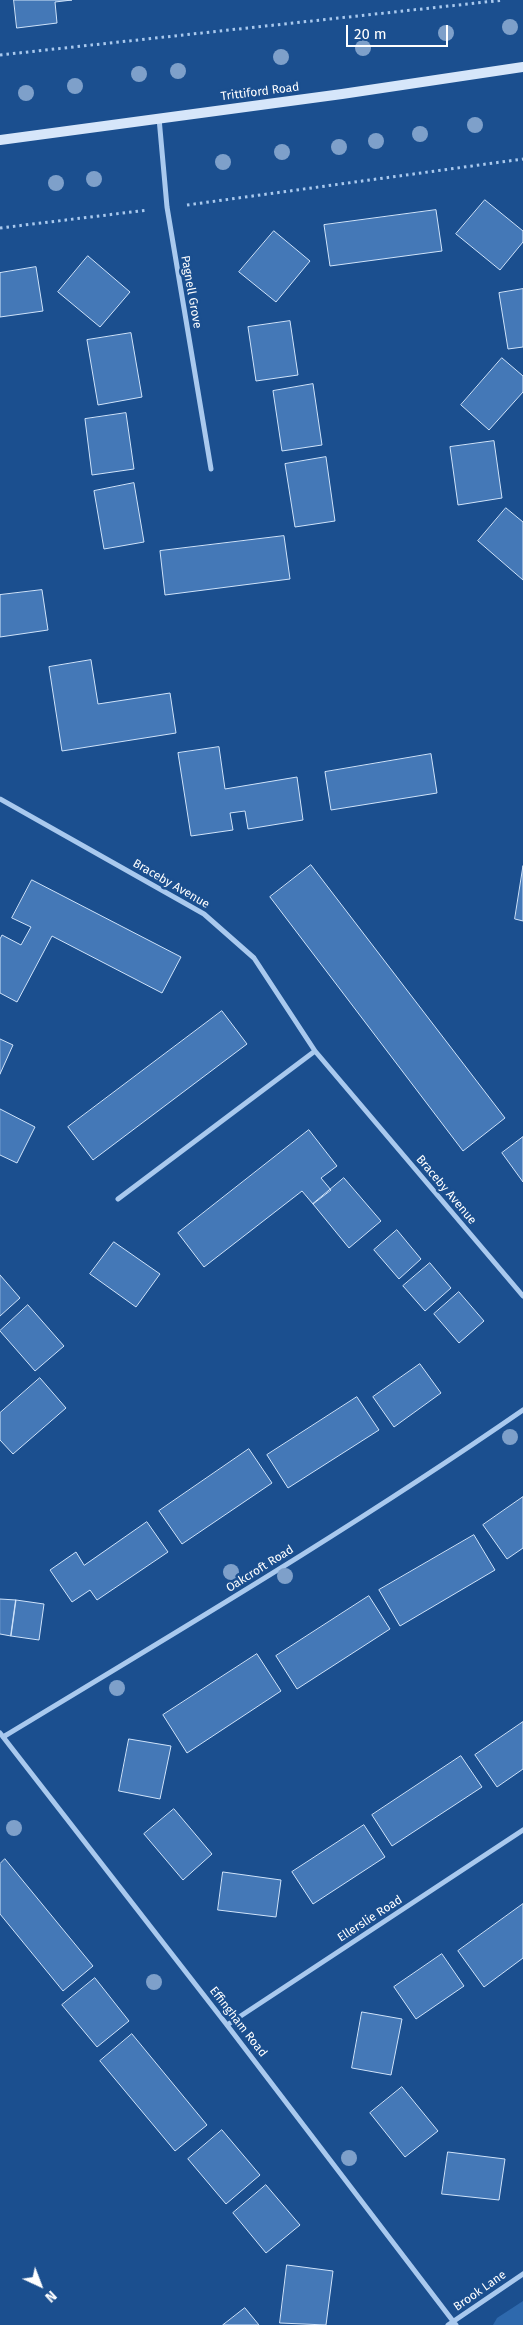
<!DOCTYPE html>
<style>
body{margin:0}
#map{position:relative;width:523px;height:2325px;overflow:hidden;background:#1b4f8f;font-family:"Fira Sans",sans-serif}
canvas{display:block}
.north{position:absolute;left:15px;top:2260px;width:50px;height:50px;-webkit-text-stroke:4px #1b4f8f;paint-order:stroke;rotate:137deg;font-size:14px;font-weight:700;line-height:20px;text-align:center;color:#fff}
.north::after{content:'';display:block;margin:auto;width:18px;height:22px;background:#fff;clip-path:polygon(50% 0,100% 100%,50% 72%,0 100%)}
.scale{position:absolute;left:346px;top:25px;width:102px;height:22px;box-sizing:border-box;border:2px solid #fff;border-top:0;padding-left:6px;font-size:15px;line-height:18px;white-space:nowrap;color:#fff;-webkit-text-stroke:4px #1b4f8f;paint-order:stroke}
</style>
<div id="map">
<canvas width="523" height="2325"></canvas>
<div class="north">N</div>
<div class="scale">20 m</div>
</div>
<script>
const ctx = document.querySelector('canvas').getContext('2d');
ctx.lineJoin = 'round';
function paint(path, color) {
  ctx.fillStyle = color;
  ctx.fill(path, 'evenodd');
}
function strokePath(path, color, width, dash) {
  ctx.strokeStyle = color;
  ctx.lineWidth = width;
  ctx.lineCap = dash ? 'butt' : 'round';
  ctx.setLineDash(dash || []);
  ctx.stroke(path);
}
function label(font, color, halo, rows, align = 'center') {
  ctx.font = font + ' "Fira Sans",sans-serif';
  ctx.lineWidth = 5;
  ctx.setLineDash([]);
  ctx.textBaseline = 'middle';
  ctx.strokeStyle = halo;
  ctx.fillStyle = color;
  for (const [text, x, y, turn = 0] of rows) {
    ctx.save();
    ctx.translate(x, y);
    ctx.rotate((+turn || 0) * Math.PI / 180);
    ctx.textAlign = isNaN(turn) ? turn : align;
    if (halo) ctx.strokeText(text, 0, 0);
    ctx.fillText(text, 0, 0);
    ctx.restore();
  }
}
const green = new Path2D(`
 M523,2301v24h-30l4,-7z`);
const building = new Path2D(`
 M14,0h58l-17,2 2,21 -40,5z
 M485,200l38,31v11l-23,28 -44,-36z
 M436,210l6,41 -112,15 -6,-41z
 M274,231l36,30 -34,41 -37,-30z
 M88,256l42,36 -30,35 -42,-35z
 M36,267l7,44 -43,6v-44z
 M523,289v58l-15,2 -9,-56z
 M290,321l8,54 -42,6 -8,-54z
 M131,333l11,64 -44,8 -11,-65z
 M502,358l21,18v16l-34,38 -28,-25z
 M313,384l9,61 -40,6 -9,-60z
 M126,413l8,56 -42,6 -7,-56z
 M494,441l8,57 -44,7 -8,-58z
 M326,457l9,64 -40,6 -10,-63z
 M134,483l10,59 -40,7 -10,-58z
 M506,508l17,14v58l-45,-39z
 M284,536l6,43 -125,16 -5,-44z
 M42,590l6,40 -48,7v-42z
 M91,660l7,44 72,-11 6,40 -114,18 -13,-84z
 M219,747l6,42 72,-12 6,43 -55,9 -3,-18 -15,2 3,17 -42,6 -13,-83z
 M431,754l6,39 -106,17 -6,-38z
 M311,865l194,253 -42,33 -193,-254z
 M523,866v55l-8,-2z
 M32,880l149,77 -19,36 -110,-57 -35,66 -17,-9v-54l2,-4 19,10 10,-18 -19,-9z
 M222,1011l25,33 -154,116 -25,-33z
 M0,1039l13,6 -13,29z
 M0,1109l35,18 -18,36 -17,-8z
 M309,1130l28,36 -16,12 10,12 -18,14 -11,-13 -98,76 -26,-34z
 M523,1137v45l-21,-29z
 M344,1178l37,43 -32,27 -36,-44z
 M397,1230l24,29 -22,20 -25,-29z
 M114,1242l46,32 -24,33 -46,-33z
 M430,1263l21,25 -26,23 -22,-25z
 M0,1275l20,23 -20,18z
 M459,1292l25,29 -25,22 -25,-29z
 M28,1305l36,41 -29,25 -35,-40z
 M420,1364l21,29 -47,34 -21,-30z
 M40,1378l26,30 -53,46 -13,-14v-27z
 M357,1397l22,33 -91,58 -21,-33z
 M249,1449l23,34 -90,61 -23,-33z
 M523,1497v51l-16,11 -24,-34z
 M147,1522l21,30 -71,48 -7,-10 -18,12 -22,-32 26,-18 8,13z
 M474,1535l21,35 -95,56 -21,-36z
 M369,1596l21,33 -93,60 -21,-33z
 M0,1599l16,1 -5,36 -11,-2z
 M16,1600l28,4 -5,36 -28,-4z
 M257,1654l24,37 -94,62 -24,-38z
 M523,1722v47l-26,18 -22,-32z
 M129,1739l42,7 -11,53 -41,-8z
 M461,1756l21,31 -90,59 -20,-31z
 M174,1809l38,45 -29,26 -39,-46z
 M364,1825l21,32 -72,47 -21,-32z
 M5,1859l88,107 -30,25 -63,-77v-50z
 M223,1872l58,8 -5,37 -58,-7z
 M523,1904v54l-39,29 -26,-36z
 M442,1954l22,32 -48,33 -22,-32z
 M95,1978l34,43 -32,26 -35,-42z
 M362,2012l40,7 -11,56 -39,-7z
 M132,2034l75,91 -32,26 -75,-90z
 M402,2087l36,44 -33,26 -35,-44z
 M222,2130l38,45 -34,29 -38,-45z
 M448,2152l57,7 -6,41 -57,-6z
 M266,2185l34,40 -34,28 -33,-40z
 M287,2265l46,6 -7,54 -46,-2z
 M245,2308l14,17h-36z`);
const path = new Path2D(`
 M0,55l504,-55
 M187,205l336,-46
 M0,228l148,-18`);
const street = new Path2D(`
 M159,118l8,89 44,262
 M0,799l204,115 50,44 61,93 208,245
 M118,1199l197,-148
 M0,1733l227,292 229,300
 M3,1737c175,-106 351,-210 520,-327
 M227,2025l296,-195
 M448,2325l75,-51`);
const secondary = new Path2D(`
 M0,140l342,-46 181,-27`);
const trees = [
 [510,27],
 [446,33],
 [363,48],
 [281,57],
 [178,71],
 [139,74],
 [75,86],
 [26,93],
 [475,125],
 [420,134],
 [376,141],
 [339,147],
 [282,152],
 [223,162],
 [94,179],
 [56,183],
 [510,1437],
 [231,1572],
 [285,1576],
 [117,1688],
 [14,1828],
 [154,1982],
 [349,2158]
];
const streetNames = [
 ["Trittiford Road",260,92,-7],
 ["Pagnell Grove",191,292,80],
 ["Braceby Avenue",171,884,30],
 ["Braceby Avenue",446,1190,50],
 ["Oakcroft Road",260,1569,-32],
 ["Ellerslie Road",370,1919,-33],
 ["Effingham Road",238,2022,52],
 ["Brook Lane",480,2291,-35]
];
paint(green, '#2e69ad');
paint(building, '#4478b7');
strokePath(building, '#cfe3fa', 1);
strokePath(path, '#a9c9ee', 3, [2.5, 4]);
strokePath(street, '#a9c9ee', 5);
strokePath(secondary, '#d6e6fa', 10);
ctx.fillStyle = '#7ea0ca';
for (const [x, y] of trees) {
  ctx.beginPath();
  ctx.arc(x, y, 8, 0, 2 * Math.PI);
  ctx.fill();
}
label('12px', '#fff', '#1b4f8f', streetNames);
</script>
